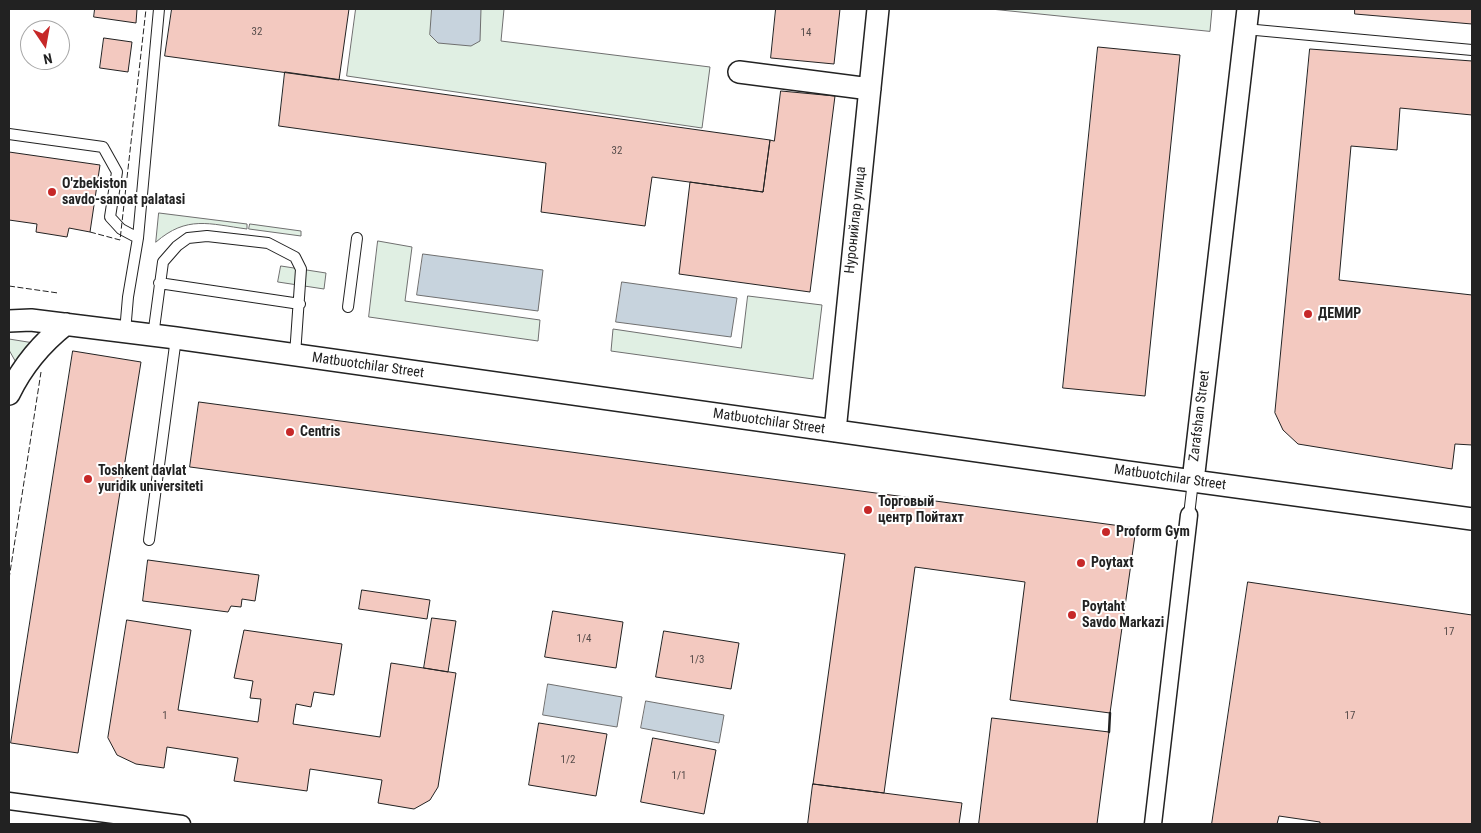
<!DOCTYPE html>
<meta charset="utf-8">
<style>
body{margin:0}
#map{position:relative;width:1481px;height:833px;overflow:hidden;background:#fff;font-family:"Roboto Condensed",sans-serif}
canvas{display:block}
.frame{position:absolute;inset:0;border:10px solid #222;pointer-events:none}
.north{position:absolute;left:20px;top:20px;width:50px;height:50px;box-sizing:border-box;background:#fff;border:1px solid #a7a7a7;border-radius:50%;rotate:168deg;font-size:14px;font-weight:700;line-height:20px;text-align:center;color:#222}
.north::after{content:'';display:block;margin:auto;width:18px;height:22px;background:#c62828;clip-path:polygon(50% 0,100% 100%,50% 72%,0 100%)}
</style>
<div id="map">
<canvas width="1481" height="833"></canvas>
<div class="frame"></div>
<div class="north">N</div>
</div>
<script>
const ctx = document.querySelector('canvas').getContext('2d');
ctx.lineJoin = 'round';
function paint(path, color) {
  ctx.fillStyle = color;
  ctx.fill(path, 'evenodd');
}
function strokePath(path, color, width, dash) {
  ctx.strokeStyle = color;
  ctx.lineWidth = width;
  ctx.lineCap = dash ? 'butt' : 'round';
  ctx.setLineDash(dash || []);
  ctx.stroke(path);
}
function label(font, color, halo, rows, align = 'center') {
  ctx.font = font + ' "Roboto Condensed",sans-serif';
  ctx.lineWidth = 4;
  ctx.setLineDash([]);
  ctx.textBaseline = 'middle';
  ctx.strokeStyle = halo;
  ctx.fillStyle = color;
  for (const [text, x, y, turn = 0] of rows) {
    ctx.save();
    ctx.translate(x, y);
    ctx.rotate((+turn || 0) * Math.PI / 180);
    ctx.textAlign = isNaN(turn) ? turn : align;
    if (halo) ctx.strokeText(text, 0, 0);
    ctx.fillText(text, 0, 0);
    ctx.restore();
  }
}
const green = new Path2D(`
 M356,9h148l-3,32 209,26 -8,61 -355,-52z
 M991,9h221l-2,22z
 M159,213l88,11v5c-38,-5 -60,-14 -91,13z
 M250,224l51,7v5l-52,-7z
 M378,241l34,6 -7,54 135,19 -2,21 -169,-24z
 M281,266l45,7 -2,16 -46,-7z
 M748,296l74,9 -9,74 -202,-28 2,-22 128,19z
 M9,339l25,4 -16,23 -9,-16z`);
const water = new Path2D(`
 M432,9h49l-1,32 -9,5 -33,-3 -8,-8z
 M423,254l120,16 -5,41 -121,-16z
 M622,282l115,16 -6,39 -115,-15z
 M548,684l74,13 -5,30 -74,-12z
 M646,701l78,14 -5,28 -78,-15z`);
const building = new Path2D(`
 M95,9h42l-1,14 -42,-6z
 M172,9h177l-10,71 -174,-24z
 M776,9h64l-6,55 -63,-6z
 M1355,9h117v15l-117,-10z
 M104,38l28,4 -4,30 -28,-4z
 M1098,47l82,8 -35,341 -82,-8z
 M1310,49l162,12v54l-72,-7 -3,42 -46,-4 -12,134 133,15v150l-17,-1 -3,25 -154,-25 -15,-14 -8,-17z
 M285,72l485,68 -7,52 -111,-15 -7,49 -104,-14 5,-49 -267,-37z
 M781,91l54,5 -25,196 -131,-18 11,-92 73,10 7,-52 4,1z
 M9,152l91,13 -10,67 -21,-4 -2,9 -31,-5 1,-8 -28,-4z
 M73,351l68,11 -63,391 -67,-10z
 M199,402l937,126 -26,185 -100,-13 15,-118 -110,-15 -31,226 -71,-9 32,-230 -655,-87z
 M148,560l111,15 -4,26 -13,-2 -1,8 -10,-1 -3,6 -85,-11z
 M1248,582l224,33v209h-152v-2l-41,-6 -2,8h-65z
 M362,590l68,10 -3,19 -68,-10z
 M553,611l70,11 -7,46 -71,-11z
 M432,618l24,3 -8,51 -24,-4z
 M127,620l64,10 -13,80 80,12 3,-23 -11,-1 3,-17 -19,-3 10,-48 98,14 -8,51 -20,-3 -3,15 -15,-3 -3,20 87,13 11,-74 65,10 -18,114 -8,13 -16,9 -36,-6 4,-23 -72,-11 -3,22 -73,-10 4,-23 -71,-11 -3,21 -28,-4 -19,-9 -9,-17z
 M664,631l75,12 -8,46 -75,-12z
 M992,718l117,14 -12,92h-118z
 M539,723l68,11 -11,62 -67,-11z
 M653,738l63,12 -12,64 -63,-12z
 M813,784l149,19 -3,21h-151z`);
const service = new Path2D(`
 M1245,29l227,21
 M9,134l94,13 14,25 -7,45 11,12 17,9
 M159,283l141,21
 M348,307l9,-69
 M125,332l3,-35 10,-59 21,-229
 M153,336l10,-74 14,-16 11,-8 19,-2 61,7 27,14 6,12 -6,86
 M1189,515l4,-34
 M149,540l27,-202`);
const pedestrian = new Path2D(`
 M9,801l173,23
 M1153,824l36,-309`);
const minor = new Path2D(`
 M739,72l131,17
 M9,321l22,-1 145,18 951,134 345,47
 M9,394c13,-27 34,-52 57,-70
 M835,431l43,-422
 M1193,481l55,-472`);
const fence = new Path2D(`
 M90,232l30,8 26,-231
 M9,286l49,7
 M9,579l32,-207`);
const wall = new Path2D(`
 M1109,732l1,-19`);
const markers = [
 [52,192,5,"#c62828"],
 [1308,314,5,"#c62828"],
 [290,432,5,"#c62828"],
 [88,479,5,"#c62828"],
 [868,510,5,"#c62828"],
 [1106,532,5,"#c62828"],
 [1081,563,5,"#c62828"],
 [1072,615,5,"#c62828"]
];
const numberNames = [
 ["32",257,32],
 ["14",806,33],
 ["32",617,151],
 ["17",1449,632],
 ["1/4",584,639],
 ["1/3",697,660],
 ["1",165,716],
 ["17",1350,716],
 ["1/2",568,760],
 ["1/1",679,776]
];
const poiNames = [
 ["O'zbekiston",62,184],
 ["savdo-sanoat palatasi",62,200],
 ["ДЕМИР",1318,314],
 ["Centris",300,432],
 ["Toshkent davlat",98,471],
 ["yuridik universiteti",98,487],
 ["Торговый",878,502],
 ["центр Пойтахт",878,518],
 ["Proform Gym",1116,532],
 ["Poytaxt",1091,563],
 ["Poytaht",1082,607],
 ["Savdo Markazi",1082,623]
];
const streetNames = [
 ["Нуронийлар улица",856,220,-84],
 ["Matbuotchilar Street",368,366,8],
 ["Zarafshan Street",1200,416,-83],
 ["Matbuotchilar Street",769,422,8],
 ["Matbuotchilar Street",1170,478,8]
];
paint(green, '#e0efe3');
strokePath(green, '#6f6f6f', 1);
paint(water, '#c7d3dd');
strokePath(water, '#6f6f6f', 1);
paint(building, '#f3c9c0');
strokePath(building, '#222', 1);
strokePath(service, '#222', 12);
strokePath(pedestrian, '#222', 19);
strokePath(minor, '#222', 24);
strokePath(service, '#fff', 10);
strokePath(pedestrian, '#fff', 16);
strokePath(minor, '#fff', 21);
strokePath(fence, '#222', 1, [6, 2.5]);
strokePath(wall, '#222', 2.5);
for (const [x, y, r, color] of markers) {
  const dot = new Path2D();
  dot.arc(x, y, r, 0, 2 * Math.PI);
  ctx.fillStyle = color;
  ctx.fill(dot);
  strokePath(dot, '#fff', 2);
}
label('11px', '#564c4a', null, numberNames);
label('bold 14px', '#222', '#fff', poiNames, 'left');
label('14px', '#222', '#fff', streetNames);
</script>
